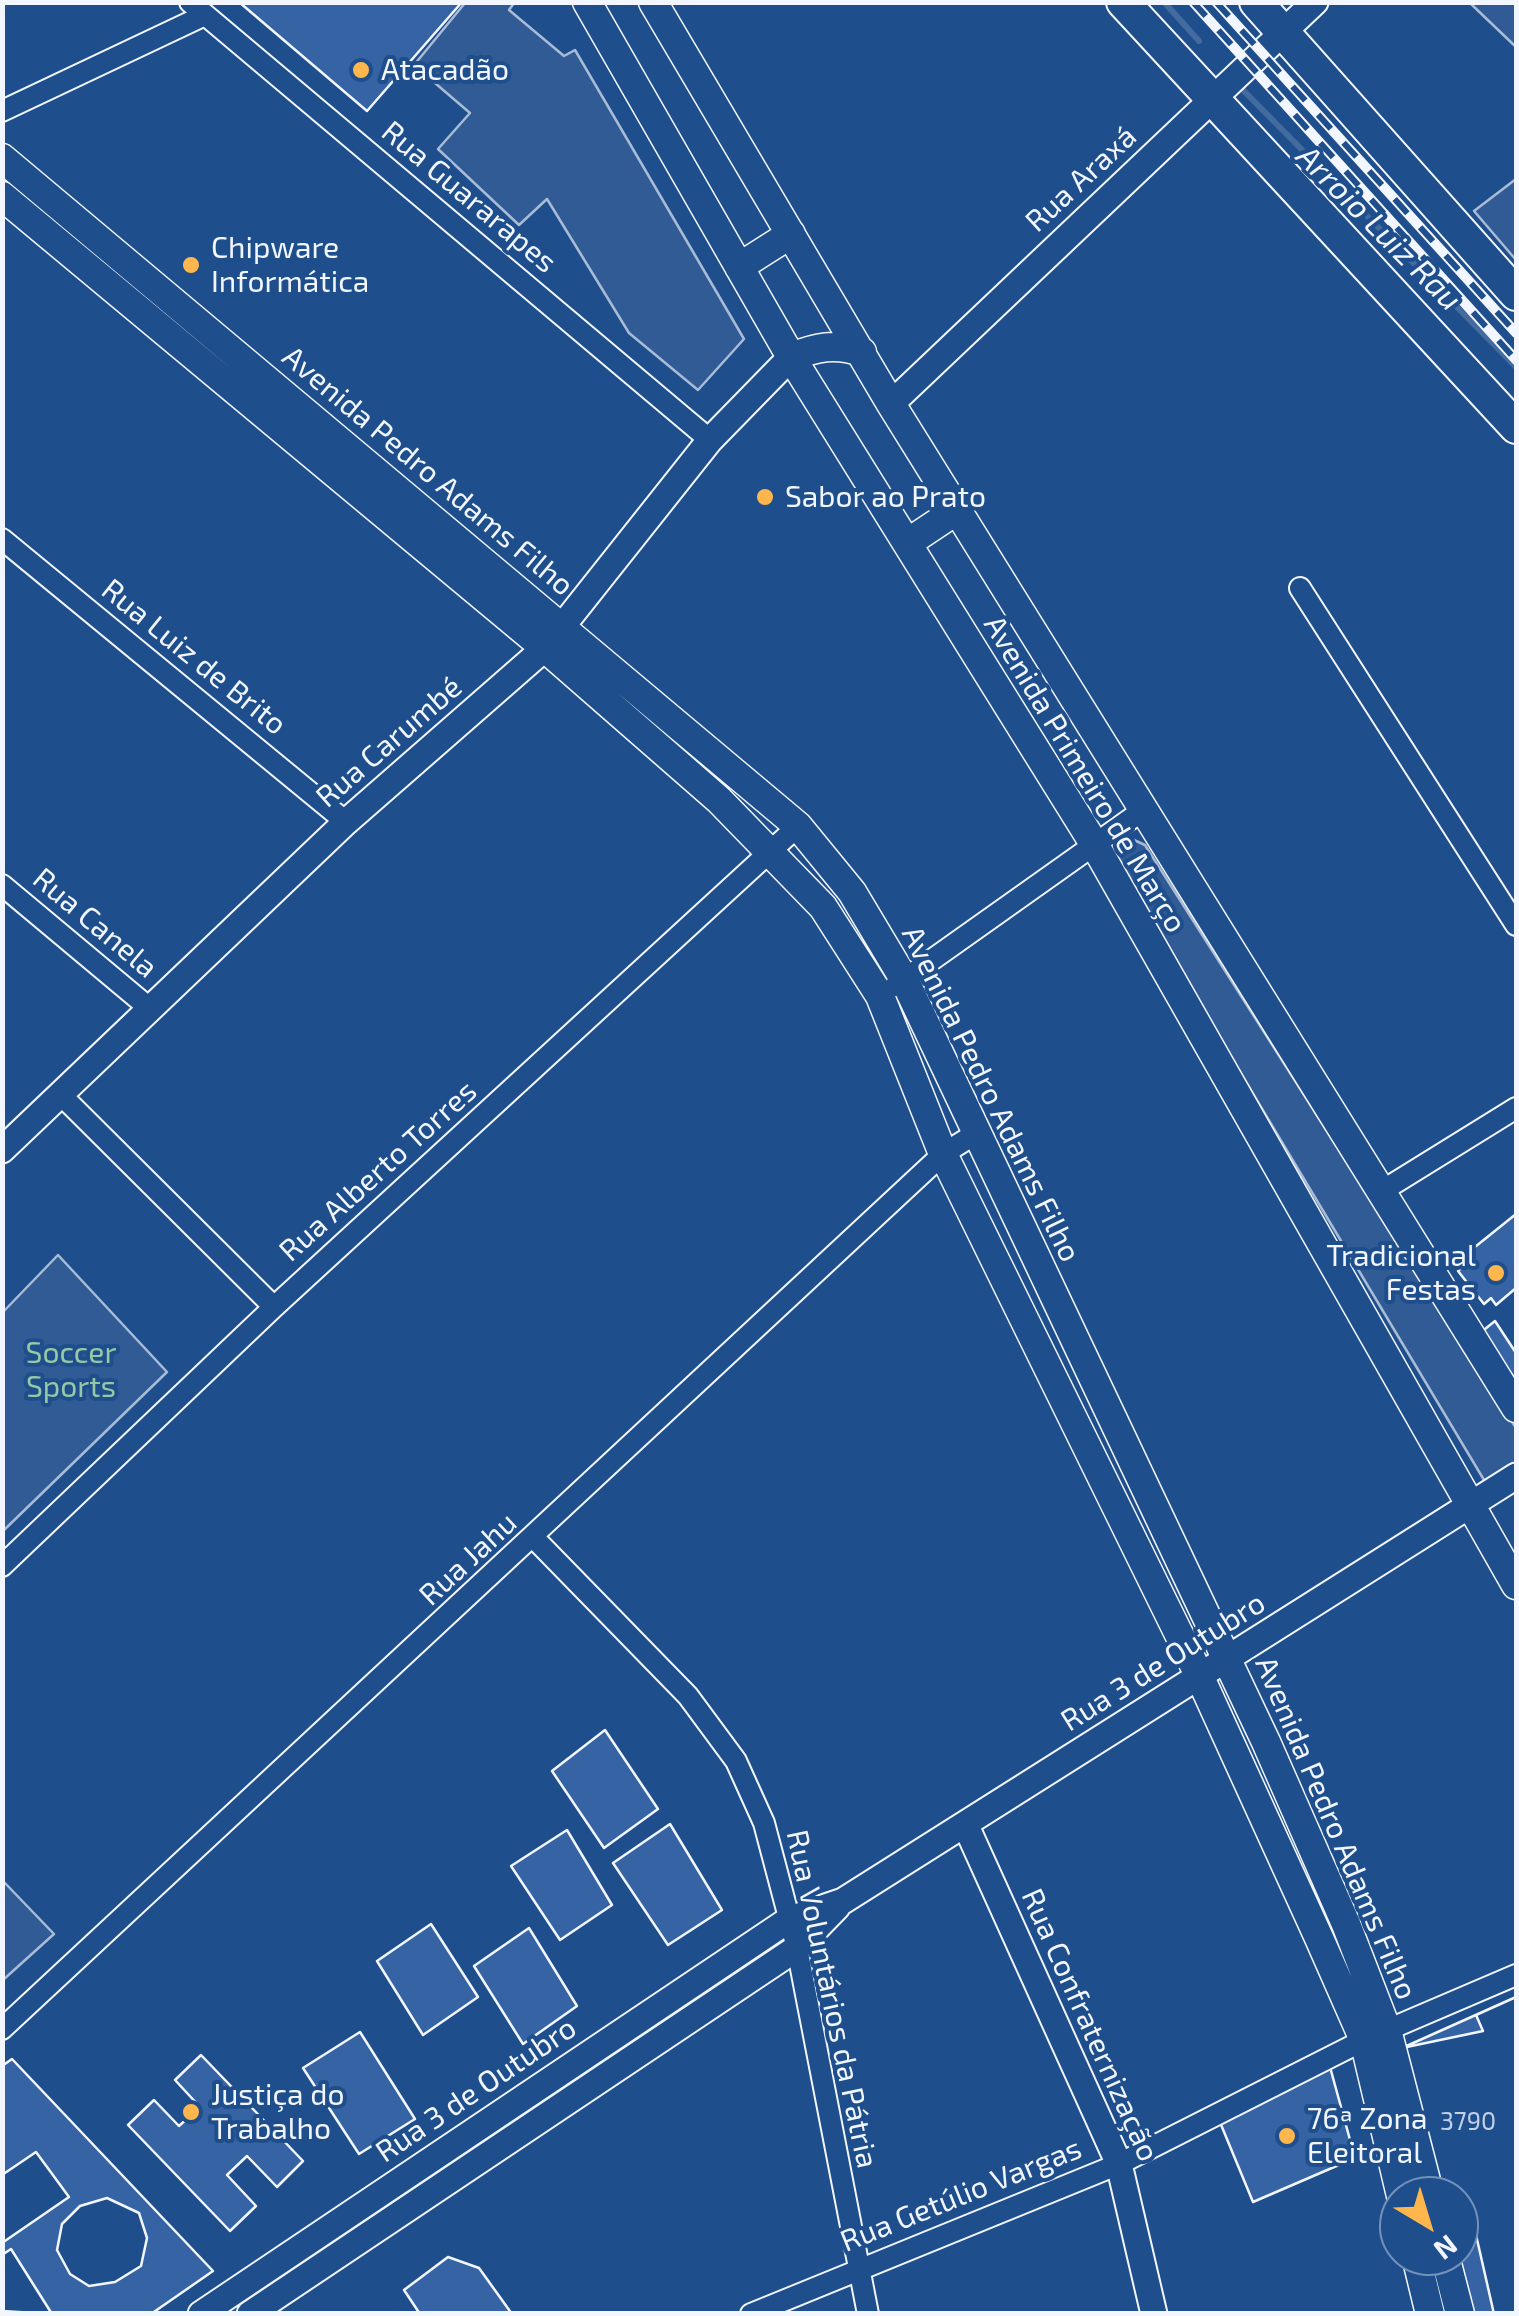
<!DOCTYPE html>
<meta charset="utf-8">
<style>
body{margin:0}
#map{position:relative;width:1519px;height:2316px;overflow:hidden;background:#1f4e8c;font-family:"Exo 2",sans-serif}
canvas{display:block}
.frame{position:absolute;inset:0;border:5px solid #f2f6ff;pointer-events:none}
.north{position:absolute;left:1379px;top:2176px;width:100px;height:100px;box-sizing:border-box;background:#1f4e8c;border:2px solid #7391ba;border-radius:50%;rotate:142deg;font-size:28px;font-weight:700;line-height:40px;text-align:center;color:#f2f6ff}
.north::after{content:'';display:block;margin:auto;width:35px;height:45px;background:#ffb74d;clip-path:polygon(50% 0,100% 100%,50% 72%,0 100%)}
</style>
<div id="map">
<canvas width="1519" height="2316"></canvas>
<div class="frame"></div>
<div class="north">N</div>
</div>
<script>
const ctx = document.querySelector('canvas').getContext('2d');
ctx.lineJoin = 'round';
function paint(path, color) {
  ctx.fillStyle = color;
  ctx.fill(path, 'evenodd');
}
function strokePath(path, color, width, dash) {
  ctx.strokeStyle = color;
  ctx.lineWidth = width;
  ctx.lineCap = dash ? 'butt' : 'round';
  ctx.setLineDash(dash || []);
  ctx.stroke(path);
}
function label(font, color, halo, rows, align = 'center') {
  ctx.font = font + ' "Exo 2",sans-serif';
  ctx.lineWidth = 8;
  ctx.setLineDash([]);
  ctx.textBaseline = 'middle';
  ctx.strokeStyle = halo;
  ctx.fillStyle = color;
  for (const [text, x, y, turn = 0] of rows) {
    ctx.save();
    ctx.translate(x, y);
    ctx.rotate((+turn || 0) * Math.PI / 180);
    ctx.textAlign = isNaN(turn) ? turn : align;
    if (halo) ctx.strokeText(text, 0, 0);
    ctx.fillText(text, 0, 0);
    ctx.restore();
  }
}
const built = new Path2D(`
 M465,3h49l-5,7 55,46 11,-6 169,289 -46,51 -69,-57 -82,-134 -28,26 -81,-76 32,-36 -56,-48z
 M1470,3h46v44z
 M1516,179v81l-42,-49z
 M1134,840l11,5 371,583v36l-29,21 -369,-617 -1,-15z
 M58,1255l109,117 -164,159v-219z
 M3,1881l51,53 -51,46z`);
const stream = new Path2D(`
 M1164,2l35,39
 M1242,89l274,278`);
const building = new Path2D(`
 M239,2h223l-95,109z
 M1516,1214v74l-20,17 -5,-7 -7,6 -26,-33 7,-6 -5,-6z
 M1495,1321l21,32v35l-36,-55z
 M605,1730l53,79 -54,39 -52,-77z
 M670,1824l52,86 -54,35 -55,-82z
 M567,1830l45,75 -52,35 -49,-74z
 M431,1924l47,73 -55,38 -46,-74z
 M529,1928l48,78 -54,38 -49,-78z
 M1516,1997v317h-48l-9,-58v-60h-20l-37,-148z
 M1516,1997v317h-22l-23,-101 -12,3v-20h-20l-37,-148 81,-17 -7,-16z
 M360,2032l55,87 -56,35 -56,-86z
 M201,2055l102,106 -26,26 -30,-31 -20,19 29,31 -26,25 -102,-106 26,-25 25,26 21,-19 -25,-27z
 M12,2059l201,212 -62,43h-149v-248z
 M1330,2067l25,91 -102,44 -36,-87z
 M36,2152l33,45 -67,46v-68z
 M107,2198l32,15 8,25 -6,28 -26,16 -26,4 -19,-12 -13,-24 5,-26 18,-18z
 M11,2249l41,65 -50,-3v-56z
 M448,2257l31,11 33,46h-92l-16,-24z`);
const minor = new Path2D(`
 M190,2l520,438
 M2,111l203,-96
 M2,539l344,283
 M1300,588l216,337
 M2,885l146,122
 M895,986l251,-178
 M60,1094l214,213
 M1382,1191l134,-83
 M534,1538l154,158 48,65 28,62 33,125 71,366
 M2,1566l272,-259 524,-481
 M2,2029l941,-875 32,-20
 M751,2314l368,-150 245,-124 152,-65`);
const tertiary = new Path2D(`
 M891,404l424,-402
 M2,1150l344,-328 199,-174 165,-208 81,-83
 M966,1826l153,338 35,150
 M201,2314l589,-395 53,-18 673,-425
 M250,2314l547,-366 40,-41`);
const secondary = new Path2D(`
 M587,2l204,355 302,485 423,743
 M653,2l238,402 625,1004
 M2,158l796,668 54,66 52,87 362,763 80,182 41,106 43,166
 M2,196l543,452 174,152 104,107 57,89 63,158 256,521 120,263 45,102 37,156
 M739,267l52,-33
 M791,357c26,-10 43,-14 71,-5
 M909,542l51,-34
 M1416,2256l14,58
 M1445,2256l15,58`);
const primary = new Path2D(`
 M1123,2l393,425
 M1256,2l260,292`);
const rail = new Path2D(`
 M1193,2l323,358
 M1216,2l300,331`);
const markers = [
 [361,70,10,"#ffb74d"],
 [191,265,10,"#ffb74d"],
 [765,497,10,"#ffb74d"],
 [1496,1273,10,"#ffb74d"],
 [191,2112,10,"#ffb74d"],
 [1287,2136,10,"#ffb74d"]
];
const numberNames = [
 ["3790",1468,2122]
];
const poiNames = [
 ["Atacadão",381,70],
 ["Chipware",211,248],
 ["Informática",211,282],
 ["Sabor ao Prato",785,497],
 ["Tradicional",1476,1256,"right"],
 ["Festas",1476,1290,"right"],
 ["Justiça do",211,2095],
 ["Trabalho",211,2129],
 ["76ª Zona",1307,2119],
 ["Eleitoral",1307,2153]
];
const streetNames = [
 ["Rua Araxá",1081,179,-43],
 ["Rua Guararapes",469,197,40],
 ["Avenida Pedro Adams Filho",428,471,40],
 ["Rua Luiz de Brito",194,657,39],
 ["Rua Carumbé",389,742,-41],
 ["Avenida Primeiro de Março",1085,774,59],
 ["Rua Canela",95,923,40],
 ["Avenida Pedro Adams Filho",991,1094,64],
 ["Rua Alberto Torres",378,1171,-42],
 ["Rua Jahu",468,1559,-43],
 ["Rua 3 de Outubro",1163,1662,-32],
 ["Avenida Pedro Adams Filho",1336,1828,67],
 ["Rua Voluntários da Pátria",832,1999,78],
 ["Rua Confraternização",1090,2025,66],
 ["Rua 3 de Outubro",476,2090,-34],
 ["Rua Getúlio Vargas",961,2195,-22]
];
const parkNames = [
 ["Soccer",71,1353],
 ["Sports",71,1387]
];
const waterNames = [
 ["Arroio Luiz Rau",1379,228,45]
];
paint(built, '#305b95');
strokePath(built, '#a8bbd7', 2.5);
strokePath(stream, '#446ba0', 6);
paint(building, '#3563a3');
strokePath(building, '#f2f6ff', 2.5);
strokePath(minor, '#f2f6ff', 24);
strokePath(tertiary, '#f2f6ff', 29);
strokePath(secondary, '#f2f6ff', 31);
strokePath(primary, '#f2f6ff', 36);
strokePath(minor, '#1f4e8c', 20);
strokePath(tertiary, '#1f4e8c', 25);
strokePath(secondary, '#1f4e8c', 28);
strokePath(primary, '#1f4e8c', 32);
strokePath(rail, '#f2f6ff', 10);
strokePath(rail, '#1f4e8c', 6, [19]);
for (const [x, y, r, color] of markers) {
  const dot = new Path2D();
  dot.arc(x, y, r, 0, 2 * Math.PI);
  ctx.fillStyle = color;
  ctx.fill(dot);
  strokePath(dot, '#1f4e8c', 4);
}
label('25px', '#c3d1e8', null, numberNames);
label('30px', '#f2f6ff', '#1f4e8c', poiNames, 'left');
label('30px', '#f2f6ff', '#1f4e8c', streetNames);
label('30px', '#97c8a6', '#1f4e8c', parkNames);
label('italic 32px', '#f2f6ff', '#1f4e8c', waterNames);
</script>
